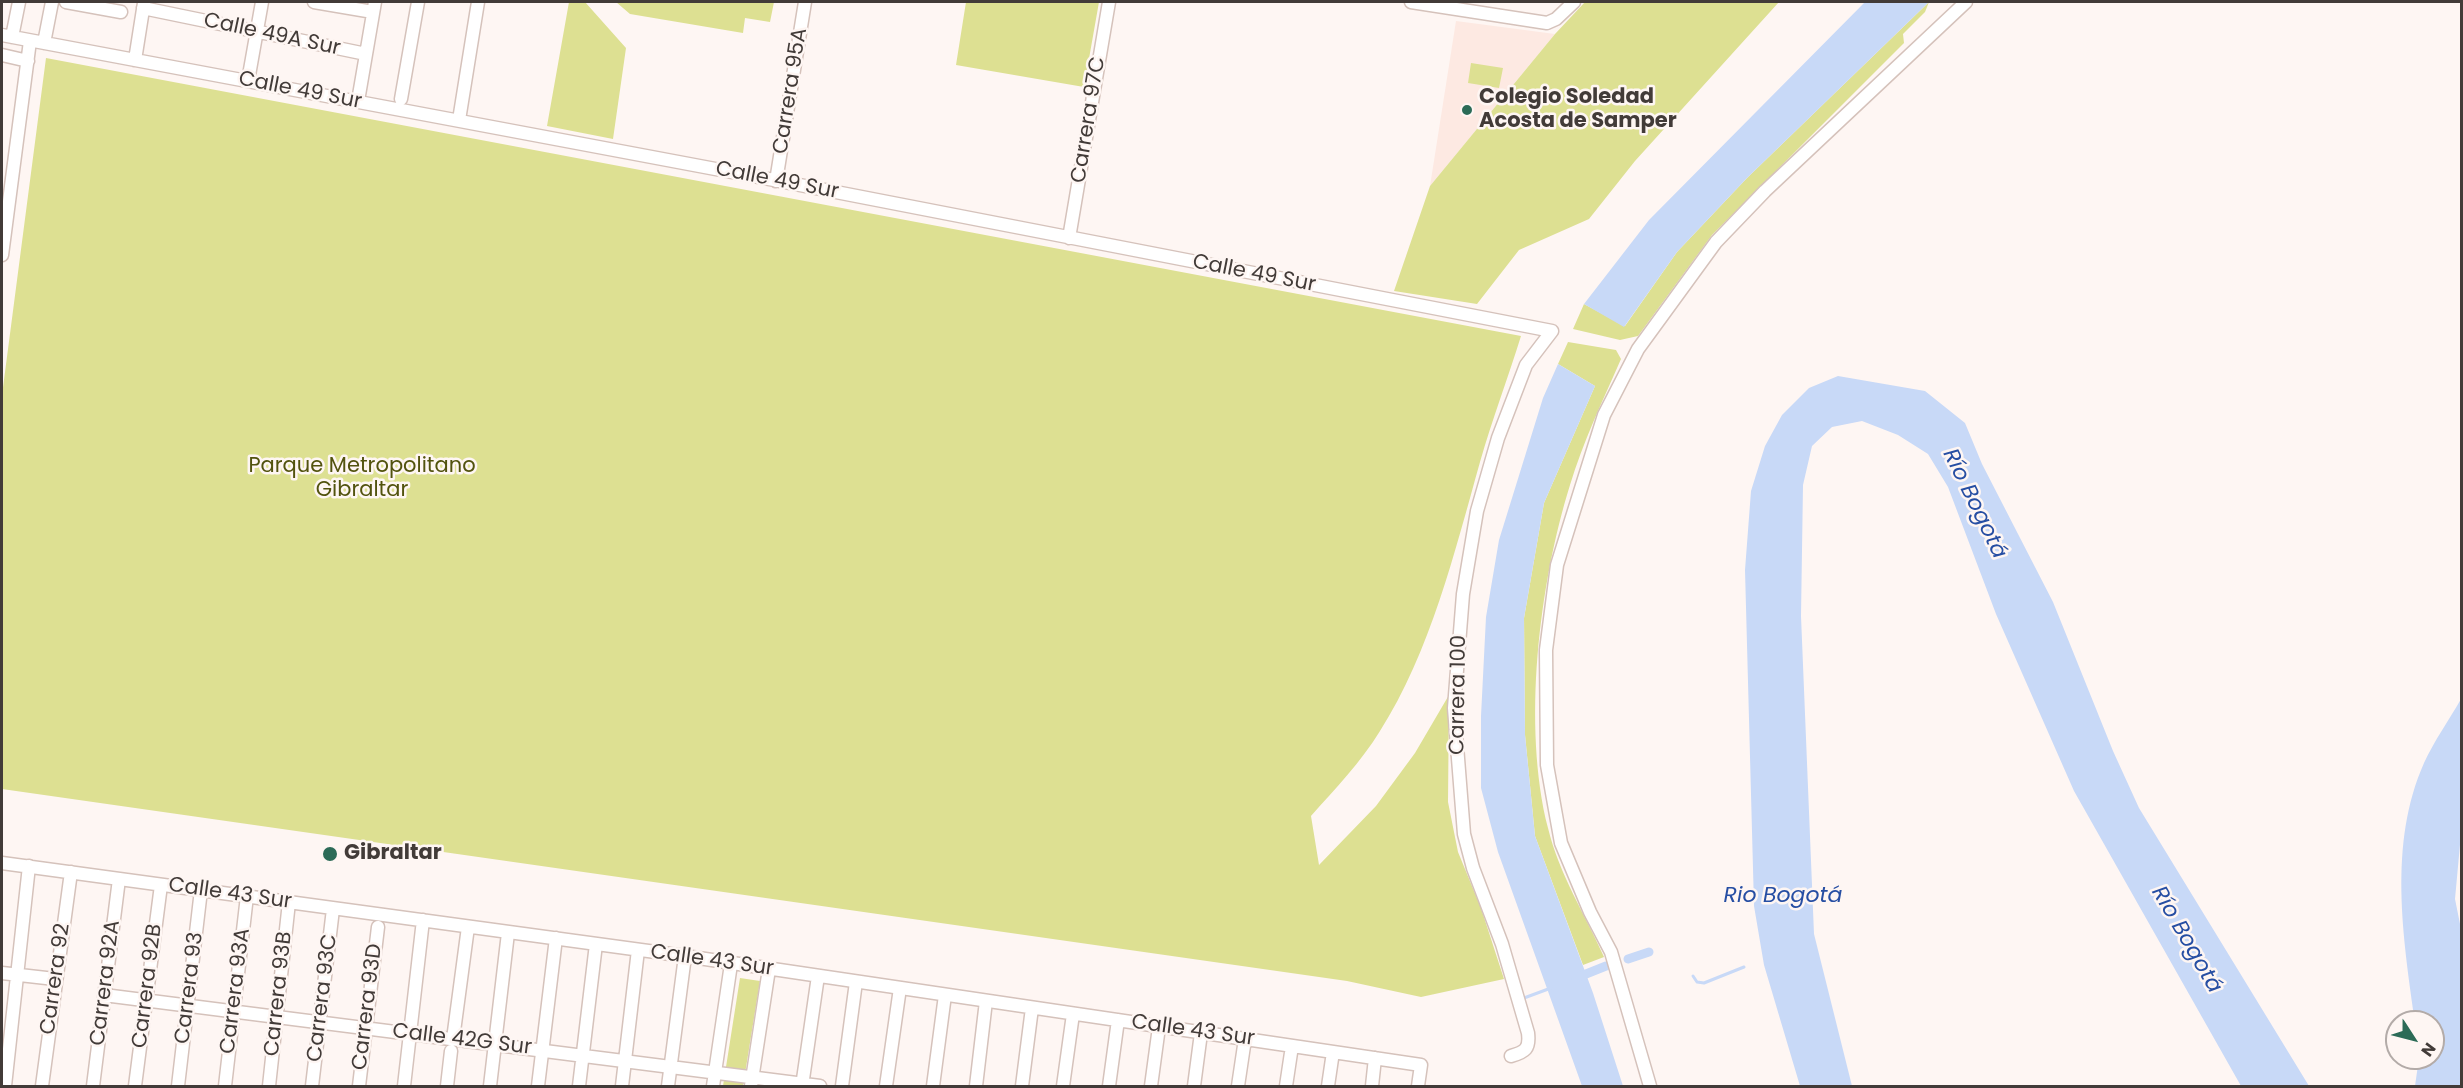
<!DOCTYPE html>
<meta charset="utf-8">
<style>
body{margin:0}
#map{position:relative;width:2463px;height:1088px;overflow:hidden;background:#fef6f3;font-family:Poppins,sans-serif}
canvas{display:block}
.frame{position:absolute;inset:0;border:3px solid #423b38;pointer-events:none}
.north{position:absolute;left:2385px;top:1010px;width:60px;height:60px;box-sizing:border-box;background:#fef6f3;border:2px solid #b3aba8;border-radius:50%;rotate:126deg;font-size:16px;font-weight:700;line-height:24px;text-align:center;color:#423b38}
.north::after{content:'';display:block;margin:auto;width:21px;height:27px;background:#2c6b57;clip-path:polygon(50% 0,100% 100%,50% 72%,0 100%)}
</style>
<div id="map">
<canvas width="2463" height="1088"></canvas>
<div class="frame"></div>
<div class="north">N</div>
</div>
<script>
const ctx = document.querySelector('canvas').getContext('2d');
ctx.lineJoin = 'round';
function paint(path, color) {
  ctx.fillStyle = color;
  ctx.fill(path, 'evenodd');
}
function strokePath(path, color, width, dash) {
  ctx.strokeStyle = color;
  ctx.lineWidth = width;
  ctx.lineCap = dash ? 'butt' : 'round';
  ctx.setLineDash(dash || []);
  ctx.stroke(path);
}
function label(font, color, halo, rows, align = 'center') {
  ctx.font = font + ' Poppins,sans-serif';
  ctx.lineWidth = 5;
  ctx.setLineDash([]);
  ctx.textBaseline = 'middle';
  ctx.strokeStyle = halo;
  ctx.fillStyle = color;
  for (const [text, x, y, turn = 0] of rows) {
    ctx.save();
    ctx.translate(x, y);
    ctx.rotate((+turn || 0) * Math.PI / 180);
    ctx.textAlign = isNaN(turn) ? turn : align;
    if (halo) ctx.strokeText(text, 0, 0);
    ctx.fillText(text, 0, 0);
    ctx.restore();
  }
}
const education = new Path2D(`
 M1456,21l99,13 -125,152z`);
const green = new Path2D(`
 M569,2h16l41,46 -13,91 -66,-13z
 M616,2h158l-4,20 -25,-4 -2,15 -113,-19z
 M966,2h133l-15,85 -128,-22z
 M1585,2h194l-144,159 -46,58 -70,31 -42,54 -83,-13 36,-105 125,-152z
 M1929,2l-4,10 -22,22 1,9 -192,192 -74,101 -18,4 -47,-11 11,-25 41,22 52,-74 70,-74z
 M46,58l1475,278c-13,42 -29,84 -41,126 -25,89 -50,191 -100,269 -19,31 -45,58 -69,85l8,49 57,-59 39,-53 34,-58 -1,107 10,50 23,56 23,71 -83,18 -74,-16 -1345,-192v-394z
 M1471,63l32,5 -4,20 -31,-5z
 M1568,342l48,8 5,9c-18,41 -38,83 -51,126 -31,99 -48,241 -22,343 11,46 37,86 56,129l-21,8 -48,-129 -10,-101 -1,-117 20,-115 51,-117 -37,-22z
 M740,978l20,3 -17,105h-20z`);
const water = new Path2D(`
 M1865,2h64l-182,176 -70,74 -53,75 -40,-23 65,-84z
 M1558,364l37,22 -51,117 -20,115 1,117 10,101 58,157 30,93h-41l-84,-234 -17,-64v-72l5,-99 13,-77 44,-142z
 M1838,376l87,15 40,32 17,41 71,138 60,149 26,57 170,278h-68l-167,-295 -78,-177 -48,-127 -20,-33 -30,-19 -36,-14 -30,6 -20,19 -9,39 -2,131 13,318 38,152h-52l-36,-121 -10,-59 -9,-336 6,-79 14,-45 17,-31 27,-27z
 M2461,699l1,124 -7,76 7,35 -1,152h-46l4,-28h14v-36h-18c-12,-85 -27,-178 9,-259 10,-22 25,-43 37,-64z`);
const stream = new Path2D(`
 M1693,976l4,6 7,1 40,-16
 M1524,998l27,-10`);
const canal = new Path2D(`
 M1628,959l21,-7
 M1576,978l30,-12`);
const minor = new Path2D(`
 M66,2l55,10
 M314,2l59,10
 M1411,2l136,21 9,-4 18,-17
 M143,8l223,46
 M2,35l772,145 778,151 -26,34 -28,73 -21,73 -14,83 -9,114 10,126 9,34 29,76 26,89c2,16 -3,19 -17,23
 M12,37l7,-35
 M44,43l8,-41
 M2,55l26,6
 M135,60l9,-57
 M248,81l14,-79
 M401,99l17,-97
 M358,101l17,-99
 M459,120l19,-118
 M776,181l29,-179
 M1069,238l40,-236
 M2,255l28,-214
 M2,863l683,93 736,109 -3,21
 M2,973l53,6
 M104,995l716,91
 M453,1039l15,-112
 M5,1086l24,-220
 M42,1086l29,-214
 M93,1086l26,-207
 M135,1086l26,-201
 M178,1086l23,-196
 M225,1086l22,-190
 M269,1086l20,-184
 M312,1086l21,-177
 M359,1086l19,-159
 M404,1086l19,-166
 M447,1086l4,-35
 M490,1086l18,-153
 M538,1086l18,-148
 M579,1086l17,-142
 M622,1086l16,-136
 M668,1086l17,-130
 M713,1086l18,-122
 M751,1086l18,-117
 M802,1086l16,-110
 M842,1086l14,-104
 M886,1086l14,-98
 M933,1086l12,-91
 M976,1086l10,-85
 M1022,1086l10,-78
 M1063,1086l10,-72
 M1109,1086l9,-66
 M1151,1086l8,-59
 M1194,1086l7,-53
 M1238,1086l7,-47
 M1286,1086l6,-40
 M1328,1086l5,-34
 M1372,1086l3,-28
 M1650,1086l-39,-134 -21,-40 -29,-69 -14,-78 -1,-115 11,-85 47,-150 34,-66 78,-107 49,-51 201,-189`);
const markers = [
 [1467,110,6,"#2c6b57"],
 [330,854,8,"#2c6b57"]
];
const streetNames = [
 ["Calle 49A Sur",272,35,12],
 ["Calle 49 Sur",300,91,11],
 ["Carrera 95A",791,91,-81],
 ["Carrera 97C",1089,120,-81],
 ["Calle 49 Sur",777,181,11],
 ["Calle 49 Sur",1254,274,11],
 ["Carrera 100",1459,695,-89],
 ["Calle 43 Sur",230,894,8],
 ["Calle 43 Sur",712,961,8],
 ["Carrera 92",56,979,-82],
 ["Carrera 92A",106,983,-83],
 ["Carrera 92B",148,986,-83],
 ["Carrera 93",190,988,-83],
 ["Carrera 93A",236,991,-83],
 ["Carrera 93B",279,994,-84],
 ["Carrera 93C",323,998,-83],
 ["Carrera 93D",368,1007,-83],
 ["Calle 43 Sur",1193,1031,8],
 ["Calle 42G Sur",462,1040,7]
];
const poiNames = [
 ["Colegio Soledad",1479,98],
 ["Acosta de Samper",1479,122],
 ["Gibraltar",344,854]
];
const parkNames = [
 ["Parque Metropolitano",362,467],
 ["Gibraltar",362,491]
];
const waterNames = [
 ["Río Bogotá",1974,504,64],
 ["Rio Bogotá",1783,896],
 ["Río Bogotá",2186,940,60]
];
paint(education, '#fde9e2');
paint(green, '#dde092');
paint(water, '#c8d9f7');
strokePath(stream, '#c8d9f7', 3);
strokePath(canal, '#c8d9f7', 9);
strokePath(minor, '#d5c2bb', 15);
strokePath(minor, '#fff', 12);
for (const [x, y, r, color] of markers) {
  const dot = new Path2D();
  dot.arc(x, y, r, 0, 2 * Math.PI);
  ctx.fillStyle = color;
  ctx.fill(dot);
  strokePath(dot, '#fef6f3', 2);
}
label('21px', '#423b38', '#fef6f3', streetNames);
label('bold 21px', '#423b38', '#fef6f3', poiNames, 'left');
label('21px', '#52530e', '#fef6f3', parkNames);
label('italic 22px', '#264ea3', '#fef6f3', waterNames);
</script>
